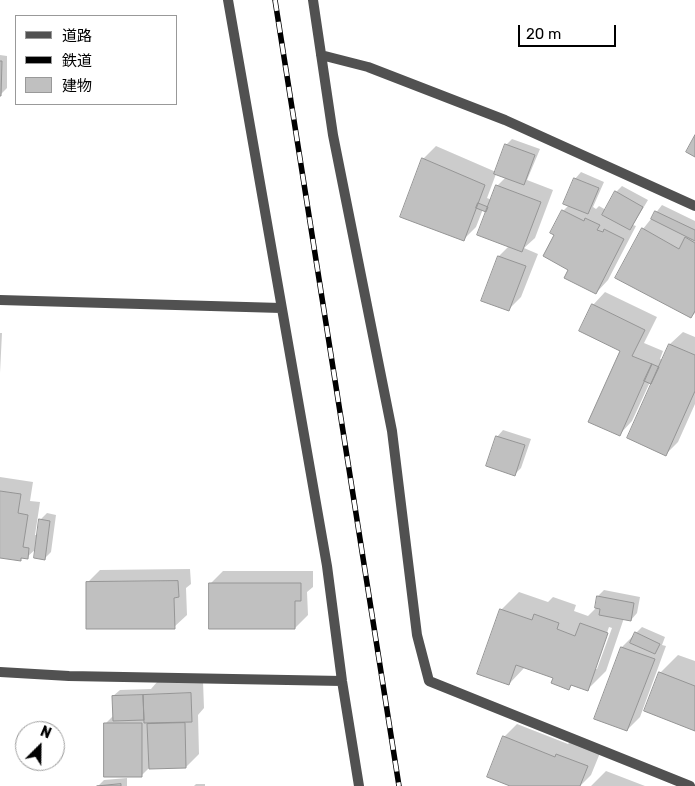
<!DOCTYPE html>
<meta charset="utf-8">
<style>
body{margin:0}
#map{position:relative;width:695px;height:786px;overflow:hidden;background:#fff;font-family:Rubik,"Noto Sans JP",sans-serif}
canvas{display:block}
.legend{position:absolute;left:15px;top:15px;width:162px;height:90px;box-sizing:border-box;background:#fff;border:1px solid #999;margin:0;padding:6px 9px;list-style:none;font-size:15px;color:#000}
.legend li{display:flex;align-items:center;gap:10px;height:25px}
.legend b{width:25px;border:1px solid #999}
.north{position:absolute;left:15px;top:721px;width:50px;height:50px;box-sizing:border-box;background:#fff;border:1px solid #999;border-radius:50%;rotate:23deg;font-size:14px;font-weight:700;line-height:20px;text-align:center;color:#000}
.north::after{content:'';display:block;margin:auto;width:18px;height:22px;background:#000;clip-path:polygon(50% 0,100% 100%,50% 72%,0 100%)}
.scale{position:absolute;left:518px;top:25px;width:98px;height:22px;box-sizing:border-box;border:2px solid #000;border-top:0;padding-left:6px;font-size:15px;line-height:18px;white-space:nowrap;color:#000;-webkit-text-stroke:4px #fff;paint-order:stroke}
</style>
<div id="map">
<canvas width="695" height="786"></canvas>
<ul class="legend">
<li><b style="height:6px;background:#515151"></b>道路</li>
<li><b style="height:6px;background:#000"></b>鉄道</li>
<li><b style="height:14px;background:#c0c0c0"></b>建物</li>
</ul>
<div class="north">N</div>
<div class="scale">20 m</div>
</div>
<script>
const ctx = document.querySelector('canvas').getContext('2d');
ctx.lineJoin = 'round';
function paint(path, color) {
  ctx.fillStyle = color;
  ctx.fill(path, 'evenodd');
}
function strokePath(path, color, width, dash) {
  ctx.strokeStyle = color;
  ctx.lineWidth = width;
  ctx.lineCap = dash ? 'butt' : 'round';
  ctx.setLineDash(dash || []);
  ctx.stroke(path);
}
const shadow = new Path2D(`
 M0,55l7,1v32l-7,7z
 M512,139l28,10 -13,31 26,10 -18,48 -11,10 14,6 -17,43 -13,13 -26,-10 17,-44 10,-10 -21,-35 -5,-2 -7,18 -13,13 -40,-81 13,-13 60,26 10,-27zM496,174l10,3 -9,9 -5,14 -5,-2z
 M581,172l23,10 -11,25 3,2 3,-3 7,4 10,-18 6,-6 26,14 -15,25 3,1 -28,54 -12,13 -26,-24 -14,-34 7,-24 6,-6 6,-26z
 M662,205l33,16v92l-4,4 -48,-88z
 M605,292l52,25 -13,26 19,8 -3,8 3,1 7,-16 13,-12 12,5v67l-17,38 -12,12 -13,-71 -3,-1 -18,39 -12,13 1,-84 -28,-45z
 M0,333h2l-2,40z
 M503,430l28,9 -10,29 -6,6 -18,-37z
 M0,477l33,5 -3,19 10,1 -5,33h3l2,-15 7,-7 9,2 -5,37 -6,6 -8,-10 -10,9h-4l-3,3 -20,-4z
 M190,569l1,15 -5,4 1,27 -13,12 -87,-44 13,-13z
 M223,571h90v16l-6,5 1,23 -13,13 -84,-45z
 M604,590l36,7 -3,16 -6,7 -7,-2 -18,53 -18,18 -15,-5 -4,4 -15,-11 -29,-10 -16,17 -8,-74 18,-18 29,10 5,-5 23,8 -2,6 14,5 8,-8 2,-12zM609,627l3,1 -15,41h-3z
 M642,627l23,10 -3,8 4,1 -26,71 -13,13 -31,-12 26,-71z
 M678,655l17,6v68l-35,-56z
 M203,681l1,27 -6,7 1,39 -13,13 -37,1 -8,8 -36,-52 9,-9 -1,-19 7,-6 31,-1 6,-7z
 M517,724l51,20 2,-2 30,11 -9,22 -11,11h-67l-9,-49z
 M606,771l39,15h-54z
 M127,778v8h-29l6,-6z
 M196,784h9v2h-11z`);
const building = new Path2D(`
 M0,61h2l-1,35h-1z
 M695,135v22l-9,-5z
 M505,144l30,11 -11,30 -30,-11z
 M422,158l63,27 -21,56 -64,-24z
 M574,178l25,10 -11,26 -25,-10z
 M496,185l45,17 -19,50 -45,-17z
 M615,191l28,16 -13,23 -28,-15z
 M478,203l10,4 -2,5 -10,-4z
 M562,210l22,11 1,-3 15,7 -3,5 6,2 1,-3 20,10 -28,55 -32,-16 4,-8 -25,-14 11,-21 -4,-2z
 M655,211l40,19v11l-44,-22z
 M642,228l37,21 6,-12 10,6v68l-4,7 -76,-40z
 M498,256l28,10 -17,45 -28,-10z
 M592,304l53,26 -13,26 20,8 -32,72 -32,-14 32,-71 -41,-20z
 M669,344l26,11v36l-29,65 -39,-18z
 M652,364l7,3 -8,17 -7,-3z
 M496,436l29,9 -10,31 -29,-10z
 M0,491l21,3 -3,19 10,2 -5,32 6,1 -1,11 -7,-1v3l-21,-3z
 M39,519l11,2 -5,39 -11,-2z
 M178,581l1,16 -5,1 1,31h-89v-47z
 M209,583h92v18h-6v28h-86z
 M597,596l37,7 -3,18 -32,-6 1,-6 -5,-1z
 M500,609l32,11 2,-6 25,9 -2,6 18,7 5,-13 28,10 -20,58 -17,-6 -2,5 -18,-7 2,-5 -37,-13 -7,20 -32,-11z
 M635,632l25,12 -5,10 -25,-11z
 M621,647l34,12 -28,72 -33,-12z
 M659,672l36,14v45l-51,-20z
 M191,693l1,29 -48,1 -1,-28z
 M143,695l1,25 -31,1 -1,-25z
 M104,723h38v54h-38z
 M185,723l1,45 -37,1 -2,-45z
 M503,736l52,21 1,-3 32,12 -8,20h-70l-23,-9z
 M121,784v2h-24z`);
const minor = new Path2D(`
 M228,0l99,566 15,115 17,105
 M313,0l20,135 59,296 25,204 12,46 261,105
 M321,55l47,12 137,53 190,86
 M0,300l281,8
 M0,672l69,4 273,5`);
const rail = new Path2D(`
 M275,0l124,786`);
paint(shadow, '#0003');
paint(building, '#c0c0c0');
strokePath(building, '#959595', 1);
strokePath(minor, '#515151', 10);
strokePath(rail, '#000', 5.5);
strokePath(rail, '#fff', 4, [11]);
</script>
